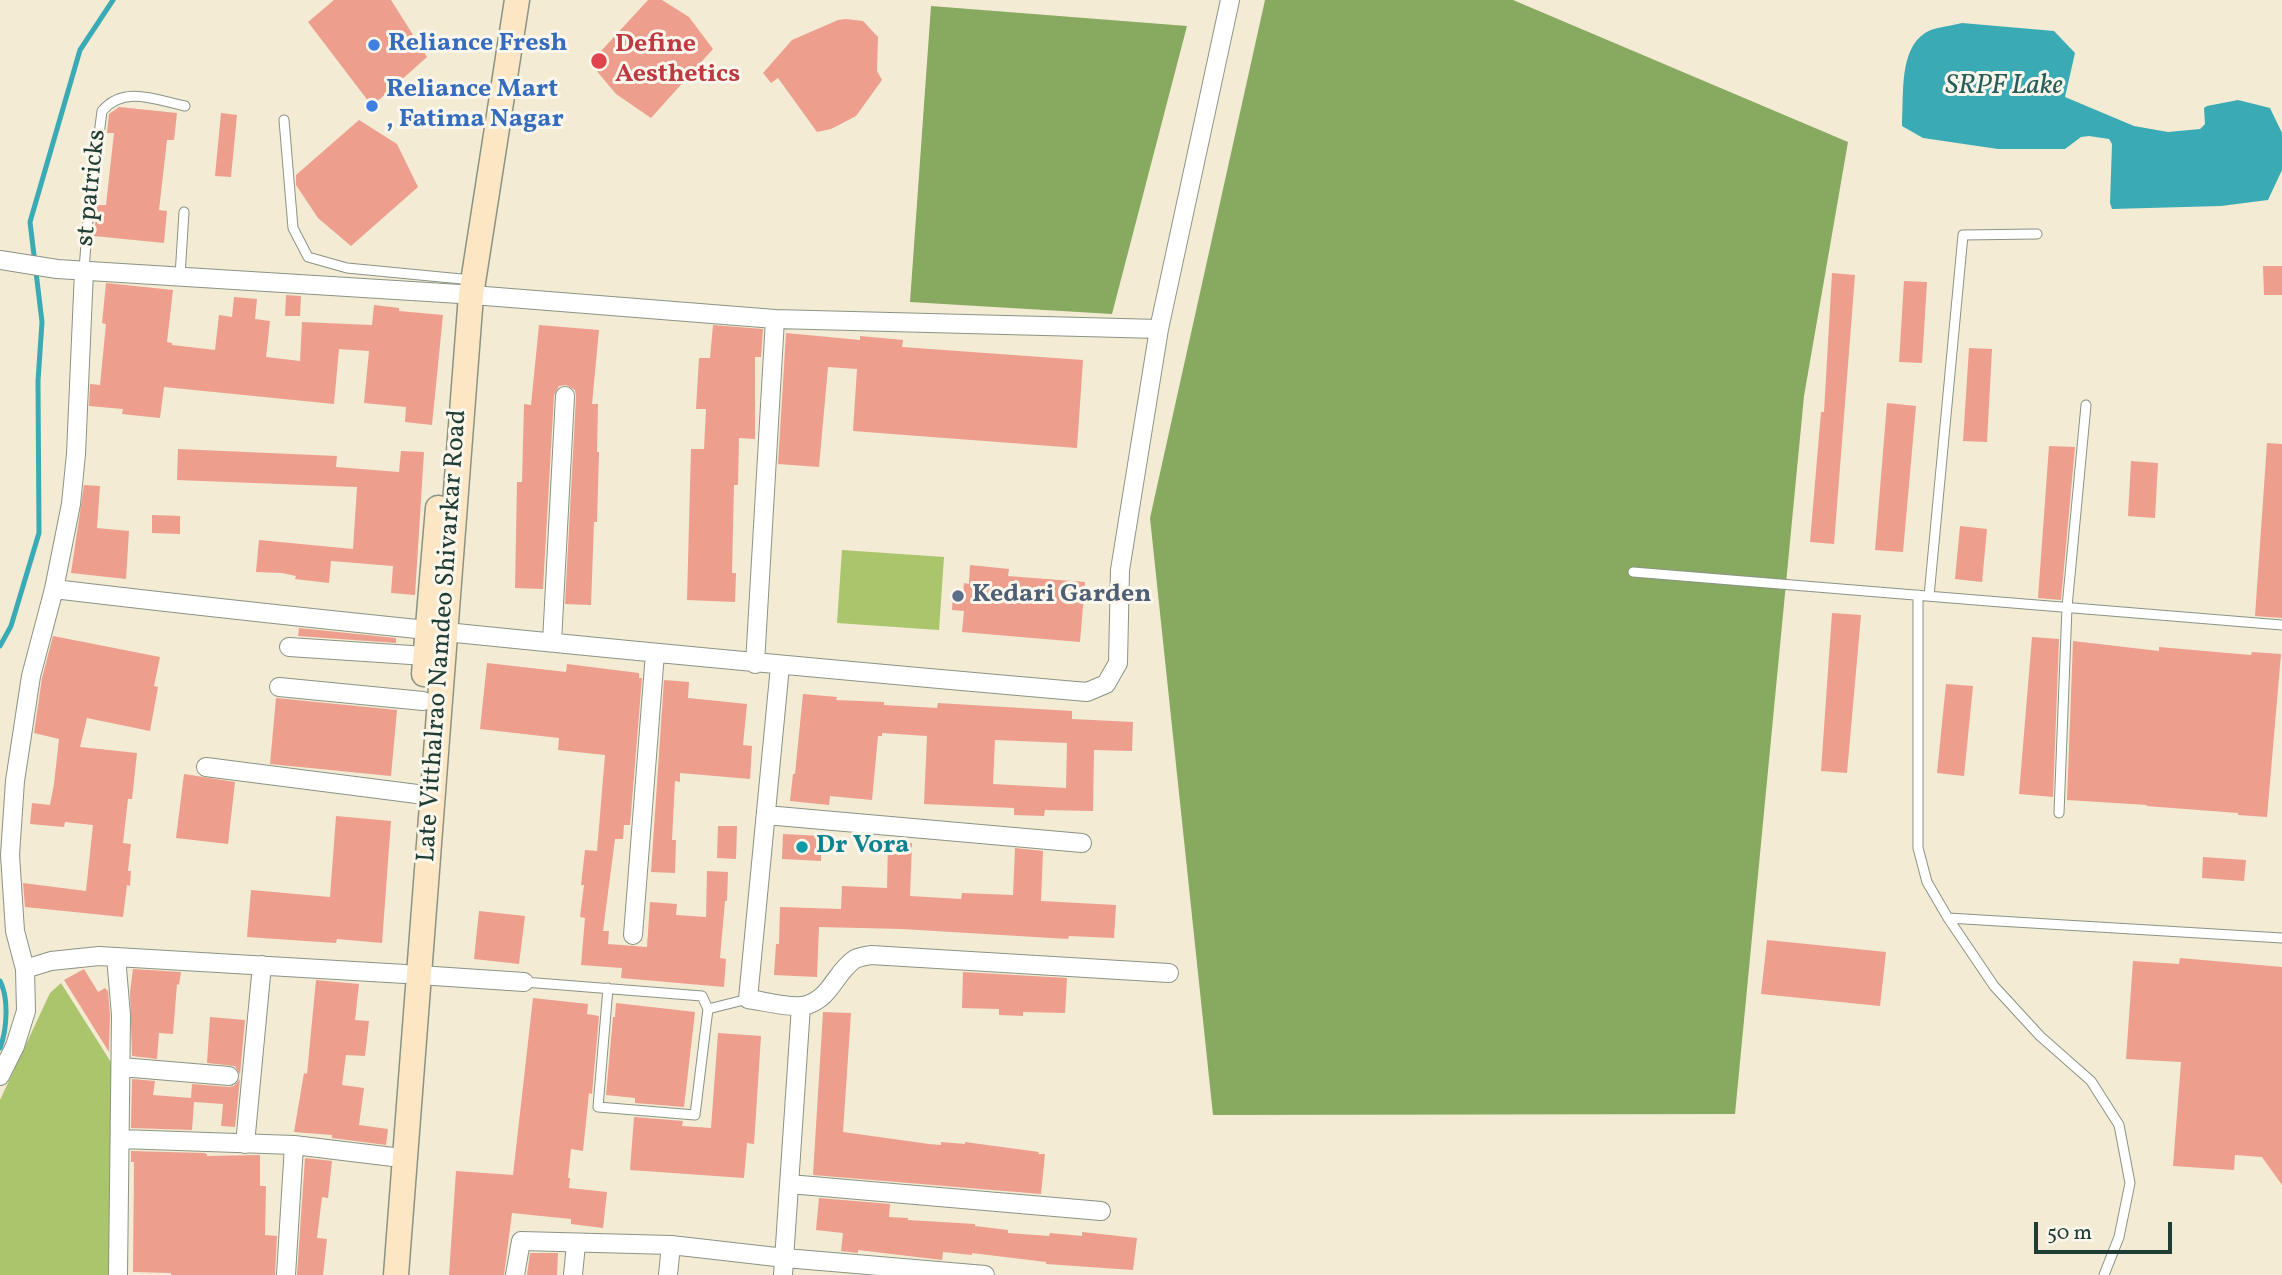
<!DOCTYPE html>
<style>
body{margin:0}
#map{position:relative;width:2282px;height:1275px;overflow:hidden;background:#f3ebd4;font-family:Vollkorn,serif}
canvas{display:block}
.scale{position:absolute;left:2034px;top:1222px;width:138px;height:32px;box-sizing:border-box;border:4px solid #1f3d34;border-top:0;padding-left:9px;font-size:21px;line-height:24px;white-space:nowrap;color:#1f3d34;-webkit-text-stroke:5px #fbf7ec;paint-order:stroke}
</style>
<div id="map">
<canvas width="2282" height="1275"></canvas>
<div class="scale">50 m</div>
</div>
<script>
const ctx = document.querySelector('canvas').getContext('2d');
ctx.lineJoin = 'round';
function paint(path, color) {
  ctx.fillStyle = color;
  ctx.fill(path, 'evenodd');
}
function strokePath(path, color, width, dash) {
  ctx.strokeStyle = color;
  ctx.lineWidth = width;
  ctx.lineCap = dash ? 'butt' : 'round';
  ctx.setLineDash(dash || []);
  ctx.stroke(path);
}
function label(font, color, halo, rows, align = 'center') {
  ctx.font = font + ' Vollkorn,serif';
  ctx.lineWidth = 6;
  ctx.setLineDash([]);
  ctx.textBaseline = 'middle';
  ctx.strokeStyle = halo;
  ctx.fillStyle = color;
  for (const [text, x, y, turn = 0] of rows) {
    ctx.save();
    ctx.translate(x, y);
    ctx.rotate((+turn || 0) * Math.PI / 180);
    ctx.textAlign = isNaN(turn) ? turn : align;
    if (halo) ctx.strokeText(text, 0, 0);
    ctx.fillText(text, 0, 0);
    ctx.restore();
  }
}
const green = new Path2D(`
 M842,550l102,7 -5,73 -102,-7z
 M61,983l53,84 2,7 -7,201h-109v-175l50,-107z`);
const forest = new Path2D(`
 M1265,0h248l335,142 -44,254 -69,718 -522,1 -63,-597z
 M931,6l256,20 -75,288 -202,-12z`);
const water = new Path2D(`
 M1962,23l92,8 21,22 -10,44 69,29 34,6 32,-3 5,-5 -1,-16 3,-2 31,-6 32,8 12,25v37l-14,30 -47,6 -109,3 -2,-6 2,-59 -3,-5 -20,-3 -8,1 -16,12h-67l-75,-11 -21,-12v-5c2,-27 -3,-71 23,-88 9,-6 26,-7 37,-10z`);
const stream = new Path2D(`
 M0,646l11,-20 28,-93 -1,-152 4,-59 -12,-100 50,-172 33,-50
 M0,981c9,17 7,49 0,67`);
const building = new Path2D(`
 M334,0h57l36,57 -55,49 -64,-84z
 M648,0h14l27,17 24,32 -62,69 -35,-24 -26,-31z
 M846,19l17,2 15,16 -1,34 5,9 -26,36 -25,13 -14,3 -39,-54 -7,5 -8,-10 29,-33 46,-20z
 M119,107l58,6 -3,27h-7l-8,70 8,1 -3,32 -70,-7 3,-31h9l8,-72h-7l2,-19z
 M221,113l16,2 -6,62 -16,-1z
 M359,120l38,24 21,43 -67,59 -33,-28 -22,-33v-10z
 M2263,266h19v29h-18z
 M1832,273l23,2 -21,269 -24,-2 11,-130h3z
 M1904,281l23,1 -5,81 -23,-1z
 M106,283l67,7 -6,52 5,1v2l43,5 4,-35 13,2 2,-20 23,2 -2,20 15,2 -4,36 34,4 2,-39 70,3 2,-20 25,3v3l44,4 -11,110 -27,-3 1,-15 -42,-4 5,-52 -30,-2 -5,55 -170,-17 -4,31 -38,-4 1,-5 -34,-3 1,-22 10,1 6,-61 -4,-1z
 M286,295l15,1 -1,20h-15z
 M539,325l60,5 -7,74h6l-1,48h2l-2,70h-3l-3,83 -26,-1 11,-207 -1,-7 -9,-5 -7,1 -5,9 -11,194 -28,-1 2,-106h5l2,-78 7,1z
 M713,325l50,4 -2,28h-6v82l-16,-1 -1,47h-4l-2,88h4l-1,29 -48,-2 4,-151h13l2,-40h-10l3,-51h11z
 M786,333l74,7v-4l43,4 -1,7 181,13 -6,88 -224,-17 4,-62 -29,-2 -9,100 -41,-3z
 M1969,348l23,1 -5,93 -24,-1z
 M1887,403l29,3 -13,146 -28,-2z
 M2267,443l15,1v174l-27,-2z
 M2049,446l26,1 -14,153 -23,-2z
 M178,449l159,7 -1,11 63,5 2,-21 23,1 -9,143 -24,-2 2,-27 -62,-5 -2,22 -34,-4 1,-3 -14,-3 -26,-1 3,-32 94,9 4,-62 -180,-7z
 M2131,461l27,2 -3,55 -27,-2z
 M84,485l16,1 -3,42 32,3 -3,48 -55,-6z
 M152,515l28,1v18l-28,-1z
 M1960,526l27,3 -5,53 -27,-3z
 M970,565l39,4 -1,7 77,6 -5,60 -118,-10 2,-21 -12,-1 1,-14 10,1 1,-14 5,1z
 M1832,613l29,2 -14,158 -26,-2z
 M299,628l97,10v5l-98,-7z
 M53,636l107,21 -6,29 4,1 -8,44 -63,-13 -7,29 57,6 -5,46h-4l-5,44 8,1 -3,27h3l-1,15 -3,-1 -4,32 -98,-10 -2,-24 63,8 7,-66 -28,-3 -1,5 -34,-3 2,-21 18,2 4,-21 5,-45 -25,-6 8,-55z
 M2032,637l27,2 -6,158 -34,-3z
 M2073,641l86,10v-4l92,8 1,-3 29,2 -14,163 -29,-2v-2l-92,-7 1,-1 -80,-5z
 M487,663l79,9 1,-8 72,9v5h3l-12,147h-6l-1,14h-8l-12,92h6l-1,13 39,3 3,-45 27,2 -1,11 30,2 1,-46 21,1 -1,29h-2l-5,57 6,1 -2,28 -103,-9 1,-10 -41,-3 4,-47 -5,-1 4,-32h-3l4,-35 12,1 8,-96 -47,-5 1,-12 -79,-9z
 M664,680l25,2 -1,16 59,6 -4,41 9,1 -2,33 -70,-6v9l-5,-1 -3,59h4l-1,33 -24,-1z
 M1946,684l27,2 -9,90 -27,-3z
 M803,694l34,3 -1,3 48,2v3l53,3 1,-5 134,8v8l61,3 -1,29 -38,-1 -1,61 -48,-1 -1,6 -30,-1v-7l-90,-4 3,-68 -45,-3v3h-4l-6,64 -42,-4 -1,9 -39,-4 3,-27h2zM995,740l72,3 -1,45 -73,-4z
 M276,698l121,12 -6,66 -121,-12z
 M184,774l51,8 -7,62 -52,-6z
 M336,816l55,5 -9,122 -45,-4 -1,4 -89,-6 4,-47 79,7z
 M718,826h19l-1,33 -19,-1z
 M783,834l39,2 -1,25 -39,-2z
 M888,842l24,1 -2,53 51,3 1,-6 51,2 2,-47 28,3 -2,50 75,4 -2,33 -45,-2 -1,3 -166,-10 -83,-2 -2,50 -43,-2 2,-31h3l1,-37 61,2 1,-23 45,2z
 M2203,857l43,3 -2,21 -42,-3z
 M479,911l46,5 -6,48 -45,-5z
 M1767,940l119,12 -6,54 -119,-12z
 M2180,958l102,9v218l-20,-28 -27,-2 -1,15 -61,-4 8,-104 -55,-3 7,-98 46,3z
 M84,969l14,23 7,-4 3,3 2,24 -1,37 -45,-72z
 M133,969l48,3 -2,13 -2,-1 -4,50 -14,-1 -2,26 -25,-3 -2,-64z
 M963,972l104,6 -2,35 -42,-1v4l-24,-1v-6l-37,-1z
 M316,980l43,4 -4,36 14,1 -4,35 -19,-1 -4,30 22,3 -5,37 29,4 -2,16 -54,-7v-3l-38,-3 10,-59 3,1z
 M533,998l55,6 -1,10 12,2 -7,78 -3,-1 -6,58 -12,-2 -3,29h2l-1,10 38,4 -4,36 -32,-4v-5l-59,-6 -8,62h-55l7,-104 57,4z
 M616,1003l79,9 -11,95 -49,-4v-5l-29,-3 7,-78h2z
 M823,1012l28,1 -8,119 86,12 12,1v-3l24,2v-2l74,10 -1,2h7l-4,40 -228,-19z
 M210,1017l35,3 -5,55 -5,-9 -28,-3z
 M718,1033l43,3 -7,108 -7,-1 -3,35 -114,-8 4,-53 49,4 -1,5 29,2z
 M132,1079l23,2 -2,14 38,3 1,-14 37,3 5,-1 6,-7 -5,48 -14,-1 2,-22 -29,-2 -2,28 -61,-2z
 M131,1151l73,2 3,1v2l53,-1v31h6l-1,49 12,1 -2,39h-104v-2l-38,-1 1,-110h-3z
 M305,1158l27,3 -4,37 -6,-1 -5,41 10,1 -4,36h-26z
 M819,1198l71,6 -1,13 19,1v2l67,4v2l33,4v3l41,3 1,-3 32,3v-4l55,6 -4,32 -87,-6v-2l-74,-9v2l-29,-3 -1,8 -84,-10v3l-17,-2 2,-18 -27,-3z
 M530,1253h28l-1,22h-30z`);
const lane = new Path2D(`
 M284,120l9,108 15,29 39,11 125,12
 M84,271l3,-42 15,-118c22,-26 54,-11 83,-5
 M180,276l4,-64
 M1633,572l649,53
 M1918,595v253l9,34 21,36 46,68 46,50 51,45 28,44 11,58 -11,54 -15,38
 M1929,596l34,-361 74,-1
 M2059,813l8,-206 19,-202
 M1948,918l334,20
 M524,982l178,14 6,13 40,-10
 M608,988l-10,119 97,8 13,-106`);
const street = new Path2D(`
 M0,260l57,9 403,25 315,25 384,10 -39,241 -2,93 -12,21 -19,8c-345,-30 -689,-62 -1033,-103
 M1159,329l71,-329
 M552,642l13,-246
 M289,647l137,9
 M755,664l20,-345
 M780,666l-32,333c15,2 42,9 55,7 29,-7 31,-33 52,-47 5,-2 11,-3 16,-4l298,18
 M279,687l144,14
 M206,767l211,27
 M766,815l316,28
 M633,935l22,-282
 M116,957l5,58 -3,260
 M25,969l26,-8 48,-5 306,18
 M419,975l105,7
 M121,1067l108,9
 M0,1076l15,-30 11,-35 -1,-42 -10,-38 -5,-76 5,-74 16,-105 23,-87 17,-85 5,-50 8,-183
 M121,1139l173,6 99,12
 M245,1144l17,-179
 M789,1184l312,27
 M286,1275l8,-130
 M515,1275l6,-34 150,4 114,13 200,17
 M573,1275l3,-31
 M668,1275l3,-30
 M783,1275l18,-269`);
const secondary = new Path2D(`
 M424,674l14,-166
 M396,1275l75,-980 46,-295`);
const markers = [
 [374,45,7,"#3f7fe0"],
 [599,61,9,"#e0444e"],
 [372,106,7,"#3f7fe0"],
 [958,596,7,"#5c6f8a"],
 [802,847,7,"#0f9aa8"]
];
const shopNames = [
 ["Reliance Fresh",388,45],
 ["Reliance Mart",386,91],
 [", Fatima Nagar",386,121]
];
const healthNames = [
 ["Define",615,46],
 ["Aesthetics",615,76]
];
const streetNames = [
 ["st patricks",93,188,-84],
 ["Late Vitthalrao Namdeo Shivarkar Road",444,636,-86]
];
const serviceNames = [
 ["Kedari Garden",972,596]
];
const cultureNames = [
 ["Dr Vora",816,847]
];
const waterNames = [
 ["SRPF Lake",2004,88]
];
paint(green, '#aac56c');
paint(forest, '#87aa60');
paint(water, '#3aabb5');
strokePath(stream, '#3aabb5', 5);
paint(building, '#ed9e8d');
strokePath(lane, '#899484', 11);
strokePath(street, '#899484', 20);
strokePath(secondary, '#899484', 27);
strokePath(lane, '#fff', 9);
strokePath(street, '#fff', 18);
strokePath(secondary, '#fce6c4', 24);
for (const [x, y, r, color] of markers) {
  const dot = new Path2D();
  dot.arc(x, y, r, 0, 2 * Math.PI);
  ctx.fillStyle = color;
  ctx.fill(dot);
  strokePath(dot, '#fbf7ec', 2.5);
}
label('bold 26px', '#366cbe', '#fbf7ec', shopNames, 'left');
label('bold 26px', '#be3a42', '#fbf7ec', healthNames, 'left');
label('26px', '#1f3d34', '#fbf7ec', streetNames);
label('bold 26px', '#4e5e75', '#fbf7ec', serviceNames, 'left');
label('bold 26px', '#0d838f', '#fbf7ec', cultureNames, 'left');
label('italic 28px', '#275e5b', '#fbf7ec', waterNames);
</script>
